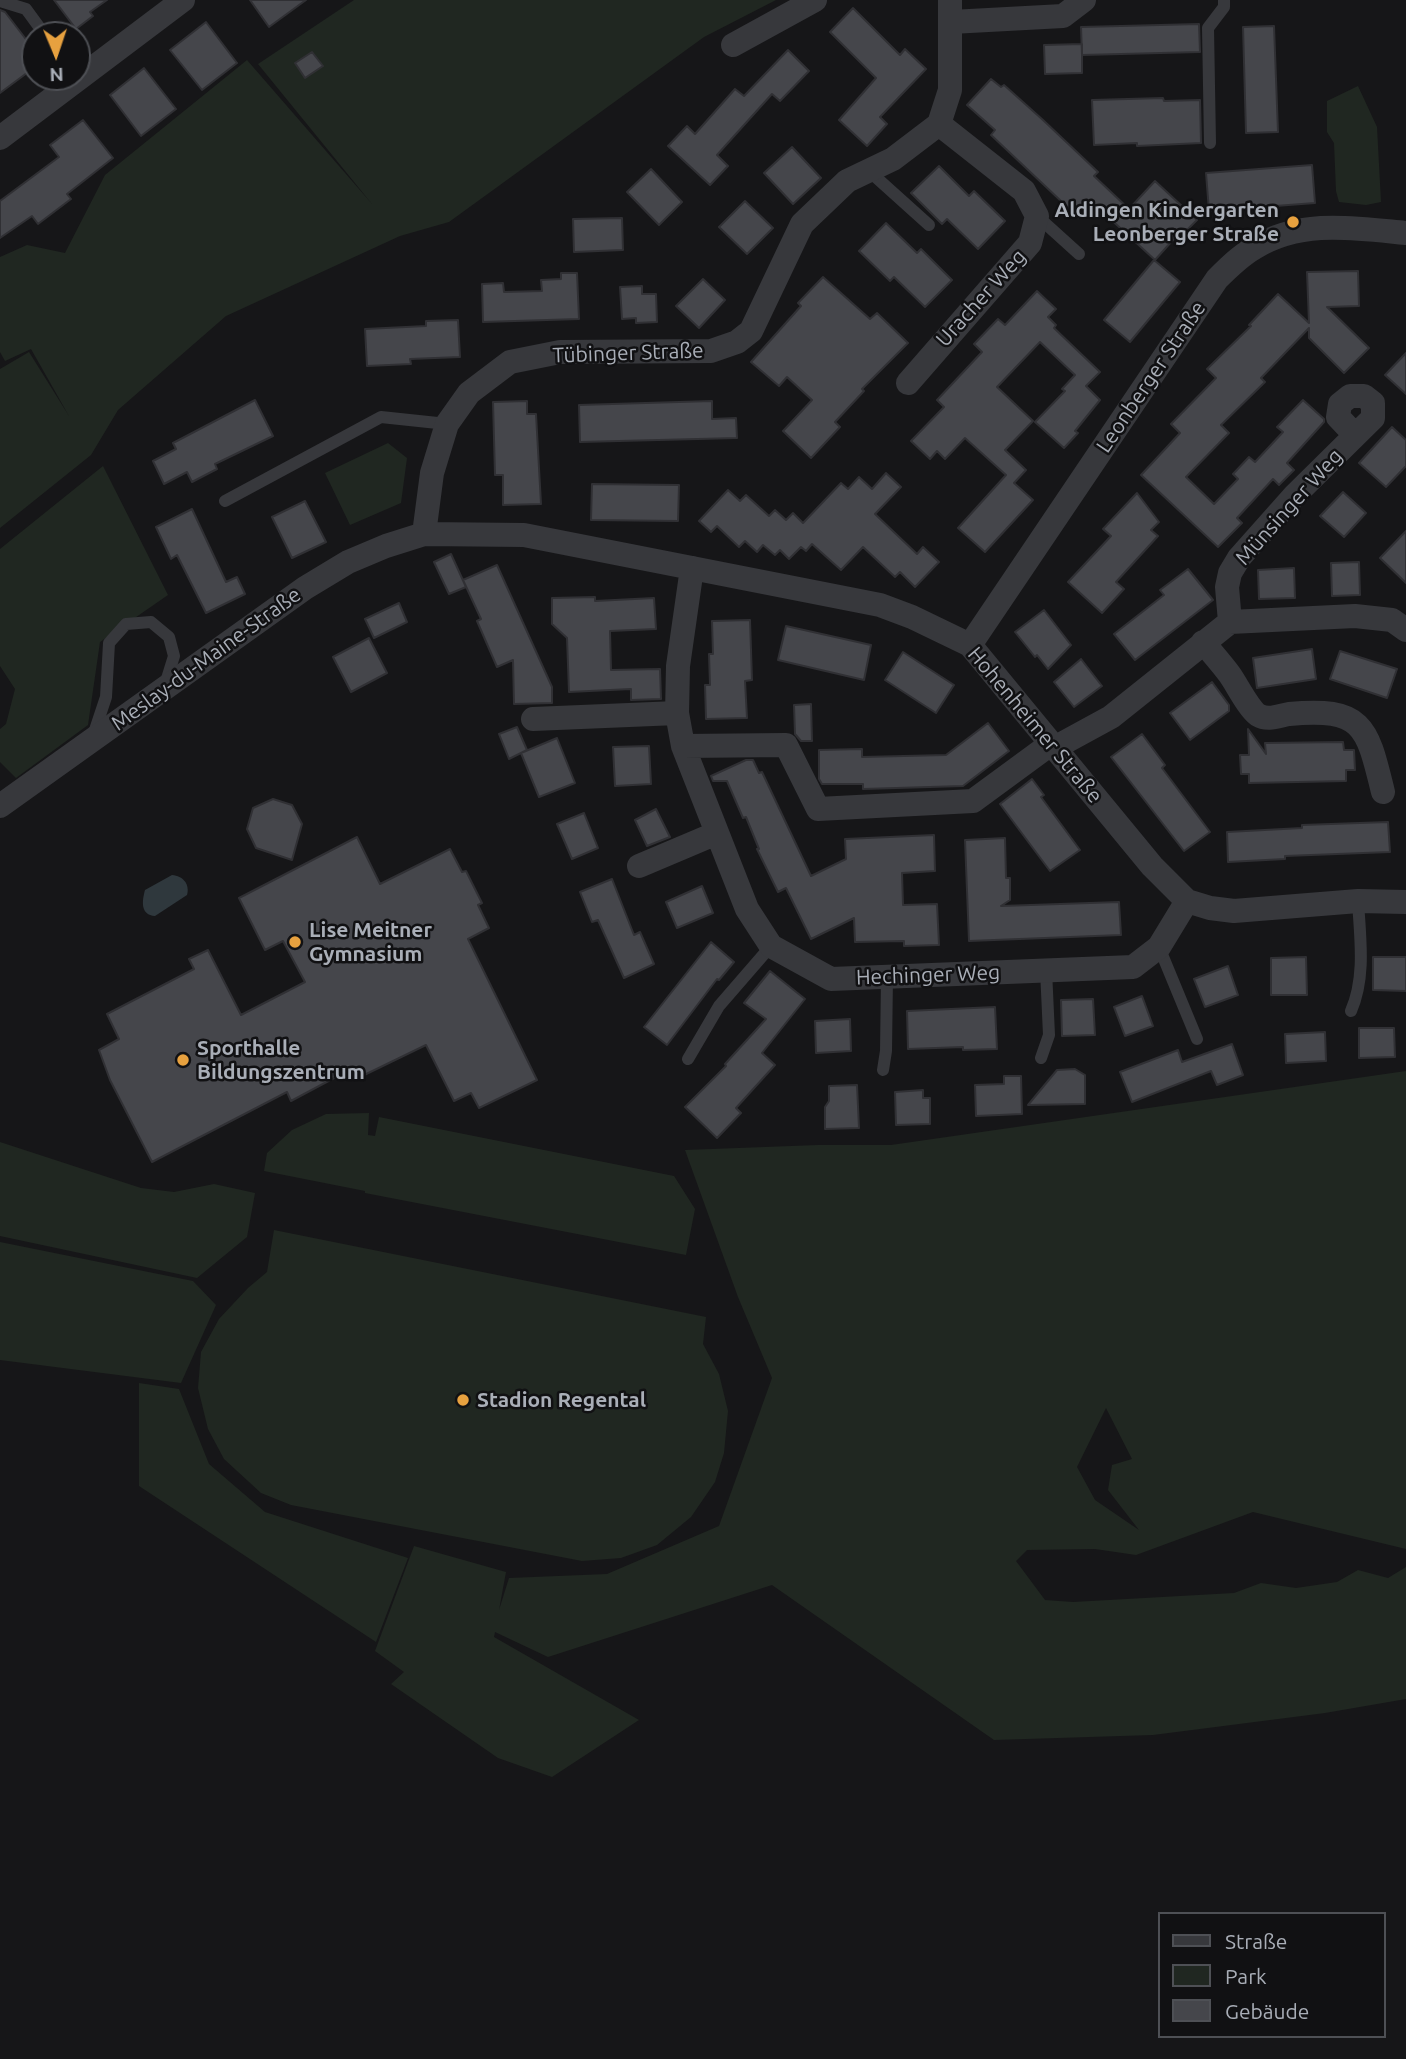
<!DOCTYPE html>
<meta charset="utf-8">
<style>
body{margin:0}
#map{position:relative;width:1406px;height:2059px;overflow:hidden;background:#161618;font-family:Ubuntu,sans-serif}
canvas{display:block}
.legend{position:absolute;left:1158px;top:1912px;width:228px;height:126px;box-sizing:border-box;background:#111113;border:2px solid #4e5055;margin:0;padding:9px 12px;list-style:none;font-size:21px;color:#a9aeb7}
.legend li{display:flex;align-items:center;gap:14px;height:35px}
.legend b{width:35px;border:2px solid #4e5055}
.north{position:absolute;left:21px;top:21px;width:70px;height:70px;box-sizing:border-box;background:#111113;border:2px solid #4e5055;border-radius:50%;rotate:178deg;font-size:19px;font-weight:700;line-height:28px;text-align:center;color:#a9aeb7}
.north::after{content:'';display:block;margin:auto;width:24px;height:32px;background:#e7a13f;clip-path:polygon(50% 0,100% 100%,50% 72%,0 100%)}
</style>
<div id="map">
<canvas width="1406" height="2059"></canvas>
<ul class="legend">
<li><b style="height:9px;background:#37383c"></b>Straße</li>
<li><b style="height:19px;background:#202721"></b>Park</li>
<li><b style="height:19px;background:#45464b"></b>Gebäude</li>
</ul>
<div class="north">N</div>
</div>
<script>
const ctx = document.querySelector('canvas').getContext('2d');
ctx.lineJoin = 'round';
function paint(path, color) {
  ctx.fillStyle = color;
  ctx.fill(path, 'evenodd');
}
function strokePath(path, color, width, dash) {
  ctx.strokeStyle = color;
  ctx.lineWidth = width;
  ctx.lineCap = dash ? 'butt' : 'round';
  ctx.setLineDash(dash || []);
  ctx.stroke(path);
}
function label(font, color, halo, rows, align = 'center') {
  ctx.font = font + ' Ubuntu,sans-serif';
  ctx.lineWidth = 5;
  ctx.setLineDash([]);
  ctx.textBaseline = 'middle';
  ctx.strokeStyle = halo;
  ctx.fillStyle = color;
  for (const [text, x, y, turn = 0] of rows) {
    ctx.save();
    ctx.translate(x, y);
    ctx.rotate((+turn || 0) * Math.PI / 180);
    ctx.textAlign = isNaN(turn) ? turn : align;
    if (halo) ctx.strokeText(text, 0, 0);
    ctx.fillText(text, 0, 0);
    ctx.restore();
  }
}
const green = new Path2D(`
 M354,0h422l-72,37 -255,185 -49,14 -174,80 -108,94 -27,45 -91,73v-159l29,-17 40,64 -38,-67 -26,12 -5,-9v-95l27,-12 38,8 40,-78 142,-115 125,144 -114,-140z
 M1358,86l19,41 4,75 -15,3 -27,-3 -3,-11 -2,-48 -7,-11v-31z
 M388,443l19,15 -6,45 -51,22 -25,-52z
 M103,466l65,129 -68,47 -12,83 -72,53 -16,-16v-33l6,-5 9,-35 -15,-23v-117z
 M1406,1071v478l-153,-37 -117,43 -41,-6 -68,1 -11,11 29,39 28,2 161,-9 27,-10 35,5 41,-6 21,-12 30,8 18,-11v132l-81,14 -172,22 -159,5 -222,-155 -224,72 -53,-25 -1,5 145,83 -87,57 -54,-19 -107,-74 13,-12 -29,-21 39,-105 92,26 -7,38 10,-32 98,-4 112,-48 53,-148 -34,-81 -53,-147 133,-5h73zM1106,1408l26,51 -20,6 -4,25 31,40 -44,-30 -18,-33z
 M369,1113l-1,22 7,1 4,-19 295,59 21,33 -9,46 -321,-62v-2l-101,-20 3,-18 25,-23 34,-16z
 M0,1142l141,46 33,4 40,-8 41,9 -8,44 -50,41 -197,-42z
 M274,1230l432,87 -3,27 16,30 9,37 -4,42 -9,29 -24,35 -34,28 -36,13 -39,3 -291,-56 -30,-12 -37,-34 -16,-30 -10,-41 3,-36 18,-33 29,-31 19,-16z
 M0,1242l193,39 23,24 -35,78 -181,-23z
 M139,1383l40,6 30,75 56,48 143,46 -32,84 -237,-156z`);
const water = new Path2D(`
 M172,875c11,1 18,9 15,20l-32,21c-15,-1 -13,-15 -10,-26z`);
const building = new Path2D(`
 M54,0h53l-17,12 3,4 -17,13z
 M250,0h56l-37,27z
 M853,8l47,47 5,-6 21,20 -46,48 7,7 -20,22 -28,-26 37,-42 -46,-46z
 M0,10l5,2 30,39v16l-35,26z
 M206,22l31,41 -35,27 -32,-40z
 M1199,24l1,28 -118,3 -1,-28z
 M1274,26l4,106 -32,1 -3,-106z
 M1082,44v29l-37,1 -1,-29z
 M788,50l21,21 -29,30 -8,-7 -55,61 11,11 -18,19 -42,-39 19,-20 8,8 40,-45 9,7z
 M312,52l11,14 -18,12 -10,-15z
 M144,68l32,41 -35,27 -31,-41z
 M991,79l10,8 3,-2 39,35 55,52 -4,4 35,33 26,-28 42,39 -14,14 -2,-3 -26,29 -62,-57 -14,15 -88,-83 4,-5 -28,-25z
 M1163,98l1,3 36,-1 1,43 -64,3v-3l-43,2 -2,-45z
 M83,120l30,38 -46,36 4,5 -33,25 -6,-8 -32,22v-37l59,-44 -9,-12z
 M792,147l29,31 -28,26 -29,-31z
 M1312,165l3,38 -106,8 -3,-38z
 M939,166l30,30 5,-5 31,30 -27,28 -31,-30 -5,5 -31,-31z
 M651,169l31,33 -23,23 -32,-33z
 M745,201l28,27 -26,26 -28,-27z
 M622,218l1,32 -49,2 -1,-33z
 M886,223l31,30 4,-4 31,31 -27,27 -31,-30 -4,4 -31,-30z
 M1154,260l26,22 -50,60 -26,-22z
 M1358,271l1,35 -32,1 42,41 -25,25 -35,-35v-10l-48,50 4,4 -44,43 8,8 -43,44 28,27 24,-25 -5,-5 16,-17 6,5 28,-30 -6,-5 26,-27 21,19v3l-37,41 7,7 -15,15 -6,-6 -36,39 5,5 -24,24 -77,-72 39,-42 -9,-9 45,-46 -9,-9 44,-43 -2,-1 29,-31 31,29 -2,-51z
 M561,273h16l2,46 -96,3 -1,-38 21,-1 1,9 38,-1 -1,-11 20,-1z
 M823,277l47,42 7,-6 31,30 -46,46 2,2 -29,31 5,5 -29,31 -28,-27 29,-31 -25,-23 -8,9 -28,-24 50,-56 -3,-3z
 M703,279l22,21 -26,28 -23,-22z
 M642,286v8h14l1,28 -21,1v-5l-14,1 -2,-32z
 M1037,291l19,18 -8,8 8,8 -2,3 46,44 -14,14 14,14 -25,31 3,2 -14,15 -29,-26 30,-31 -3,-2 13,-14 -35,-33 -43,45 36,34 -28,29 21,20 -12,13 19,17 -48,52 -27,-24 48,-53 -41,-37 -20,21 -8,-8 -7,8 -19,-18 33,-34 -7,-7 45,-48 -8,-8 24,-25 7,6z
 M458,320l2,37 -50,2 1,5 -44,2 -2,-37 61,-3v-5z
 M1406,353v41l-21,-19z
 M255,400l18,36 -58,28 2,5 -25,13 -5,-10 -23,12 -11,-23 23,-12 -3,-6z
 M527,401v13h9l5,90 -38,1v-30h-8l-2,-73z
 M712,401v18l24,-1 1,20 -157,4 -1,-37z
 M1392,427l14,13v26l-20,21 -27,-24z
 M886,473l15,14 -26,27 42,40 6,-7 16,15 -24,25 -15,-15 -5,5 -32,-30 -22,23 -29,-26 -6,7 -5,-4 -12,12 -9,-9 -5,5 -12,-10 -6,7 -12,-11 -6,6 -22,-21 -6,6 -12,-11 29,-31 12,11 6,-6 23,21 6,-6 11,10 7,-7 10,10 38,-40 7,6 11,-12 13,12z
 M592,484l87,1 -1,36 -87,-1z
 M1343,492l23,21 -22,24 -24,-21z
 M1137,493l22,29 -8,8 7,6 -42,46 8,7 -22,24 -34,-31 43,-46 -8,-7z
 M305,501l21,41 -34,16 -20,-41z
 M192,509l34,73 11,-5 8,17 -39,19 -29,-58 -6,4 -15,-32z
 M1406,531v52l-26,-25z
 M451,554l15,33 -17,7 -15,-32z
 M1359,562l1,33 -28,1 -1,-33z
 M497,565l55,122v16l-38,1 -1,-44 -16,7 -20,-46 4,-2 -18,-39z
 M1294,568l1,30 -36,1 -1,-29z
 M1188,569l25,31 -78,60 -21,-26 50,-39 -4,-5z
 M595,597v4l59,-3 2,31 -46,2 1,39 49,-1 1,30 -30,1v-11l-62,3 -2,-54 -15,-14v-26z
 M399,603l8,19 -33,16 -9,-19z
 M1044,610l27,35 -23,24 -11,-14 -2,2 -20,-25z
 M750,620l2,60 -7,1 2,37 -41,1 -1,-34h5l-1,-31h4l-1,-33z
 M786,626l85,19 -7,35 -86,-20z
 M369,638l18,35 -36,19 -18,-35z
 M1312,649l4,30 -59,9 -4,-30z
 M1340,651l57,18 -10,29 -57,-19z
 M903,652l51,33 -18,28 -51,-33z
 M1081,659l21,27 -28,21 -20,-25z
 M1212,682l17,23v6l-39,29 -20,-27z
 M811,704l1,37h-11l-6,-7 -1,-29z
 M988,723l21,28 -46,35 -100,3v-5h-41l-3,-5v-29l43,-1v8l84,-2z
 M517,727l10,23 -18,9 -10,-25z
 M1248,729l18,25 -1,-11 78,-1 1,8h10l1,20h-9v11l-97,2v-9h-8l-1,-19h9z
 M1142,734l23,31 -3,3 48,64 -26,19 -73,-94z
 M557,738l18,45 -36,14 -18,-44z
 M649,746l2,38 -36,2 -2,-39z
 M746,760h7l6,13 3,-1 49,104 35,-17 -1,-20 89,-4 1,36 -33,2 1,32 34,-1 2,41 -35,1v-5l-49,1 -1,-24 -43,21 -25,-51 -8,4 -21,-43h2l-13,-32 -3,1 -16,-37h-14l-2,-5z
 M1032,779l12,16 -3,2 39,53 -30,21 -50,-67z
 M273,799l19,6 10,19 -10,36 -36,-12 -9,-19 6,-21z
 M656,809l14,28 -23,9 -12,-26z
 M584,813l14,35 -26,11 -15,-35z
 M1388,822l2,30 -105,4v3l-57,3 -1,-30 75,-4v-3z
 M357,837l23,47 70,-35 12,23 4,-1 16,32 -4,2 11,23 -21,11 69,141 -58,28 -8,-15 -17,8 -28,-56 -70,34 -5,-10 -60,32 -4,-9 -135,70 -42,-82 -11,-30 20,-11 -12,-25 87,-45 -5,-10 19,-9 33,65 64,-33 -22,-41 -18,9 -26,-52z
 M1005,838l1,40h4v22l-9,6 118,-4 2,33 -152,6 -4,-101z
 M612,879l22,56 6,-3 14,32 -30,14 -26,-58 -6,2 -12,-30z
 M702,886l11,27 -36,15 -11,-26z
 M711,942l23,20 -15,18 -2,-1 -50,66 -23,-18z
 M1306,957l1,38h-36v-37z
 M1373,957h33v34l-33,-1z
 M1228,966l10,29 -33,12 -11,-28z
 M770,971l35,28 -43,54 13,12 -39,43 5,5 -24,25 -32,-31 41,-41 -1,-2 41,-45 -22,-16z
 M1142,996l11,30 -28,10 -11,-29z
 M1093,999l2,36 -33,1 -1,-36z
 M995,1007l2,42 -34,1v-3l-55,2 -1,-38z
 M850,1019l1,32 -35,2 -1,-32z
 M1359,1028h35l1,29 -36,1z
 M1325,1032l1,29 -40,2 -1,-29z
 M1232,1044l11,31 -26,10 -6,-14 -79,31 -12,-30 58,-22 4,12z
 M1075,1069l10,6v29l-57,1 29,-35z
 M1004,1076h17l1,38 -46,2 -1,-31 29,-1z
 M857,1085l2,43 -34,1v-22l4,-6v-15z
 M923,1090v8h7v26l-34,1 -1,-33z`);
const service = new Path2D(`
 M0,1l26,8 19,26
 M1210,143l-2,-115 16,-21v-7
 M869,171l60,54
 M1037,216l42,38
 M225,501l156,-84 66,7
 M93,736l13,-39 3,-54 17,-19 25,-2 18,15 5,19 -9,29
 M1159,947l38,92
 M1351,1011c15,-34 9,-74 7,-110
 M1041,1058l8,-23 -3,-65
 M688,1059l31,-53 52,-60
 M883,1070l3,-19 1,-74`);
const minor = new Path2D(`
 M951,22l112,-6 21,-16
 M733,45l82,-45
 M0,138l183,-138
 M908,383l122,-140 7,-27 -13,-25 -85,-67
 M424,534l8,-61 15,-49 22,-31 41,-31 50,-10 151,-1 26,-9 14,-11 51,-107 45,-43 46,-22 46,-35 11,-34v-90
 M692,568l-14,98 -1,47 6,33 64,163 24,37 60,33 302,-12 26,-20 28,-46
 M1230,622l125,-6 37,4 14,10
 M1203,642c9,11 19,22 27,33 7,10 19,34 28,40 10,6 20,1 31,-1 75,-7 78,13 94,78
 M970,645l247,-366c11,-11 23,-23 37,-31 47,-29 100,-20 152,-15
 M533,719l144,-6
 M683,746l103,-1 32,64 155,-8 79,-58
 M1056,747l55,-30 119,-95 -3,-35 3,-14 9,-15 56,-63 78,-77v-15l-9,-7h-14l-10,8 -2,13 17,18
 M0,806l305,-218 43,-26 38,-16 38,-12 100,1 356,70 32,12 58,28 182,221 35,35 23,7 24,3 124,-10 48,1
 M639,866l78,-33`);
const markers = [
 [1293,222,7,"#e7a13f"],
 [295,942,7,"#e7a13f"],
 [183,1060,7,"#e7a13f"],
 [463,1400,7,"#e7a13f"]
];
const poiNames = [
 ["Aldingen Kindergarten",1279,210,"right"],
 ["Leonberger Straße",1279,234,"right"],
 ["Lise Meitner",309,930],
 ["Gymnasium",309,954],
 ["Sporthalle",197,1048],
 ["Bildungszentrum",197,1072],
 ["Stadion Regental",477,1400]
];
const streetNames = [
 ["Uracher Weg",981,298,-48],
 ["Tübinger Straße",628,353,-2],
 ["Leonberger Straße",1151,377,-56],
 ["Münsinger Weg",1289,507,-48],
 ["Meslay-du-Maine-Straße",206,659,-36],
 ["Hohenheimer Straße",1035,725,50],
 ["Hechinger Weg",928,975,-2]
];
paint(green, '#202721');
paint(water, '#2f383d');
paint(building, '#45464b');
strokePath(building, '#303034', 2);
strokePath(service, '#37383c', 12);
strokePath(minor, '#37383c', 24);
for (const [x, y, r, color] of markers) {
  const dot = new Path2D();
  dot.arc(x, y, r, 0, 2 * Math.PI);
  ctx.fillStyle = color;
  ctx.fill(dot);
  strokePath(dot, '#111113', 2.5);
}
label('bold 21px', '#a9aeb7', '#111113', poiNames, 'left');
label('21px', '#a9aeb7', '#111113', streetNames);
</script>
